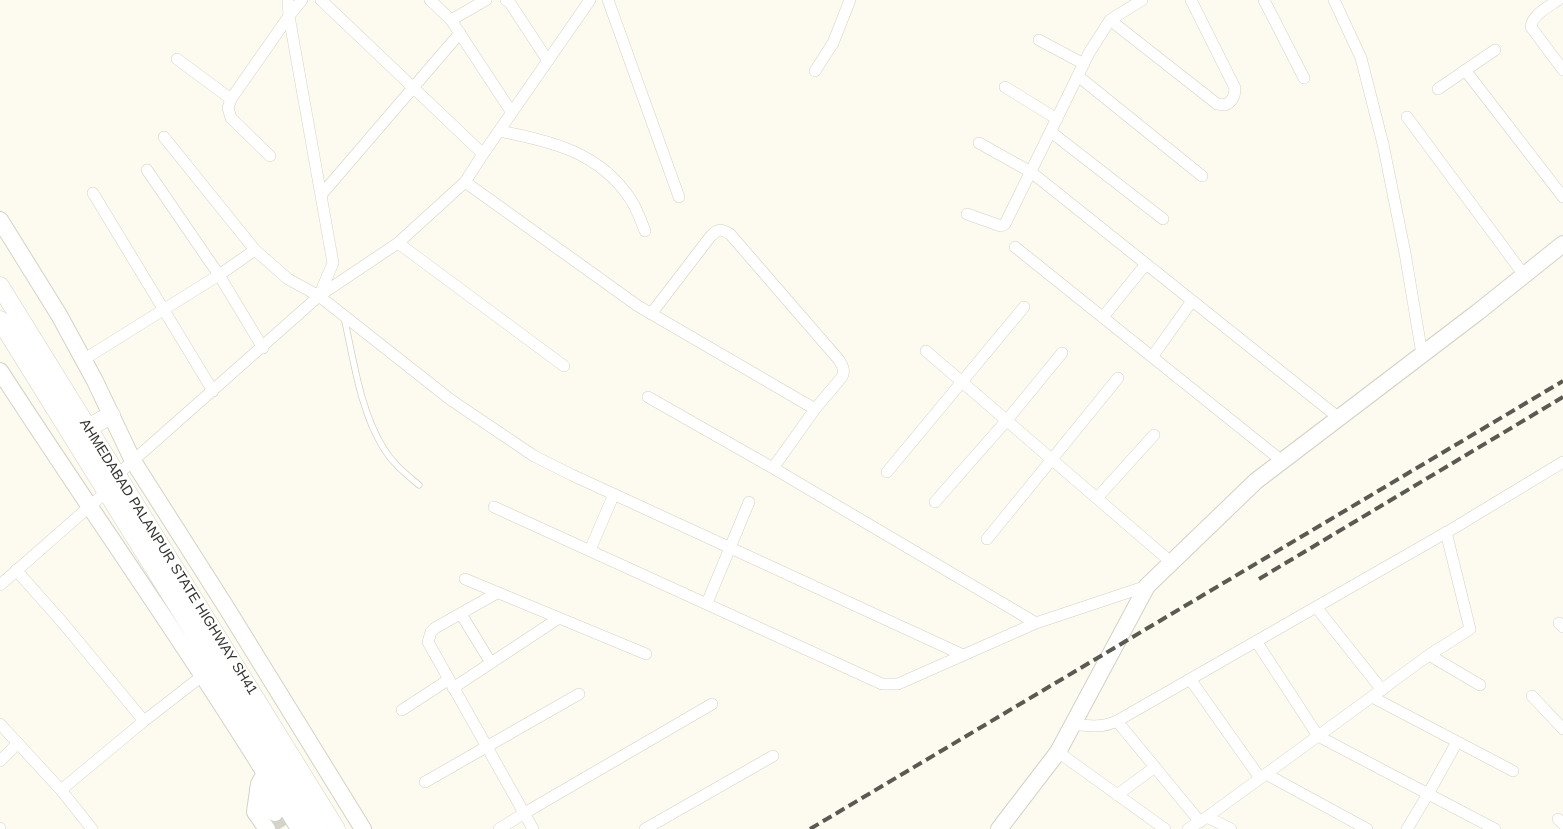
<!DOCTYPE html>
<style>
body{margin:0}
canvas{display:block;background:#fdfbef}
</style>
<canvas width="1563" height="829"></canvas>
<script>
const ctx = document.querySelector('canvas').getContext('2d');
ctx.lineJoin = 'round';
function strokePath(path, color, width, dash) {
  ctx.strokeStyle = color;
  ctx.lineWidth = width;
  ctx.lineCap = dash ? 'butt' : 'round';
  ctx.setLineDash(dash || []);
  ctx.stroke(path);
}
function label(font, color, halo, rows, align = 'center') {
  ctx.font = font + ' Arial,sans-serif';
  ctx.lineWidth = 4;
  ctx.setLineDash([]);
  ctx.textBaseline = 'middle';
  ctx.strokeStyle = halo;
  ctx.fillStyle = color;
  for (const [text, x, y, turn = 0] of rows) {
    ctx.save();
    ctx.translate(x, y);
    ctx.rotate((+turn || 0) * Math.PI / 180);
    ctx.textAlign = isNaN(turn) ? turn : align;
    if (halo) ctx.strokeText(text, 0, 0);
    ctx.fillText(text, 0, 0);
    ctx.restore();
  }
}
const secondaryTunnel = new Path2D(`
 M275,813l10,16`);
const lane = new Path2D(`
 M344,317c10,44 16,94 40,132 9,15 22,25 35,36`);
const street = new Path2D(`
 M321,0l162,154 -18,28 173,124 177,103
 M430,0l21,20 61,93
 M506,0l4,3 38,58
 M608,0l71,197
 M1264,0l40,78
 M1334,0l27,58 22,86 22,109 17,101
 M1558,0c-10,7 -26,15 -27,27l32,43
 M451,20l35,-20
 M1110,20l102,80 5,4 8,1c7,-3 10,-9 10,-17l-44,-88
 M1039,40l45,24
 M177,59l54,40
 M1465,70l98,127
 M815,71l18,-28 17,-43
 M1078,76l124,100
 M1005,87l52,32
 M1438,89l57,-39
 M1407,117l117,158
 M499,131c52,10 101,21 132,69 6,9 10,21 14,31
 M1051,132l112,87
 M164,137l91,113 33,29 31,17 132,104 83,56 38,19 391,180
 M979,143l52,29 308,246
 M483,154l107,-154
 M270,156l-39,-38 -3,-10 3,-9 58,-83 -1,-16
 M147,170l72,105 44,73
 M93,193l120,198
 M321,195l139,-162
 M967,214l34,12 4,-2 84,-171 21,-33 32,-20
 M398,243l166,123
 M1015,247l267,214
 M319,296l79,-53 67,-61
 M651,314l59,-77c7,-8 11,-9 20,-3l109,126c4,7 6,10 3,17l-27,32 -42,59
 M1103,317l43,-53
 M926,351l246,212
 M1152,357l40,-56
 M83,360l136,-85 36,-25
 M648,397l125,71 263,155 111,-37
 M887,472l137,-165
 M117,475l202,-179 14,-33 -44,-247 13,-16
 M1097,498l57,-63
 M935,502l72,-82 55,-67
 M494,507l388,177h16l138,-61
 M987,539l131,-161
 M590,550l24,-56
 M16,570l47,53 81,98
 M465,579l181,75
 M0,585l106,-93
 M497,593l-62,35 -4,4 -3,10 105,187
 M707,603l42,-101
 M1316,607l66,83
 M461,614l30,49
 M1559,623l4,4
 M1256,641l62,95 177,93
 M1429,655l51,30
 M1190,679l70,99
 M453,688l106,-70
 M1532,696l31,33
 M1372,697l141,74
 M402,710l46,-30
 M1117,721l83,101
 M0,724l61,66 31,39
 M1073,724c16,2 29,4 44,-3l337,-193 109,-66
 M1058,752l107,77
 M0,761l18,-18
 M1266,774l101,55
 M425,782l154,-88
 M61,790l83,-69 58,-45
 M1117,795l38,-28
 M1207,817l222,-162 41,-26 -24,-97
 M1558,819l5,5
 M0,828v1
 M499,829l24,-15 189,-110
 M645,829l128,-73
 M1188,829l19,-12 24,12
 M1407,829l21,-35 29,-52`);
const secondary = new Path2D(`
 M0,220l59,95 36,66 38,80 93,146 137,222
 M0,371c99,153 206,302 299,458
 M265,773l-6,11 -4,28 12,17
 M258,789l17,24
 M999,829l59,-77 89,-166 109,-105 222,-169 85,-68`);
const primary = new Path2D(`
 M0,286l336,543
 M0,320l316,509
 M88,428l23,-13`);
const rail = new Path2D(`
 M1259,579l304,-182
 M810,829l753,-448`);
const streetNames = [
 ["AHMEDABAD PALANPUR STATE HIGHWAY SH41",168,557,58]
];
strokePath(secondaryTunnel, '#d5d3c9', 16, [16, 8]);
strokePath(lane, '#d3d2c6', 7);
strokePath(street, '#d3d2c6', 12);
strokePath(secondary, '#d3d2c6', 18);
strokePath(primary, '#d3d2c6', 19);
strokePath(lane, '#fff', 5.5);
strokePath(street, '#fff', 11);
strokePath(secondary, '#fff', 16);
strokePath(primary, '#fff', 18);
strokePath(rail, '#5a5a53', 4, [10, 5]);
label('14px', '#34342f', '#fff', streetNames);
</script>
